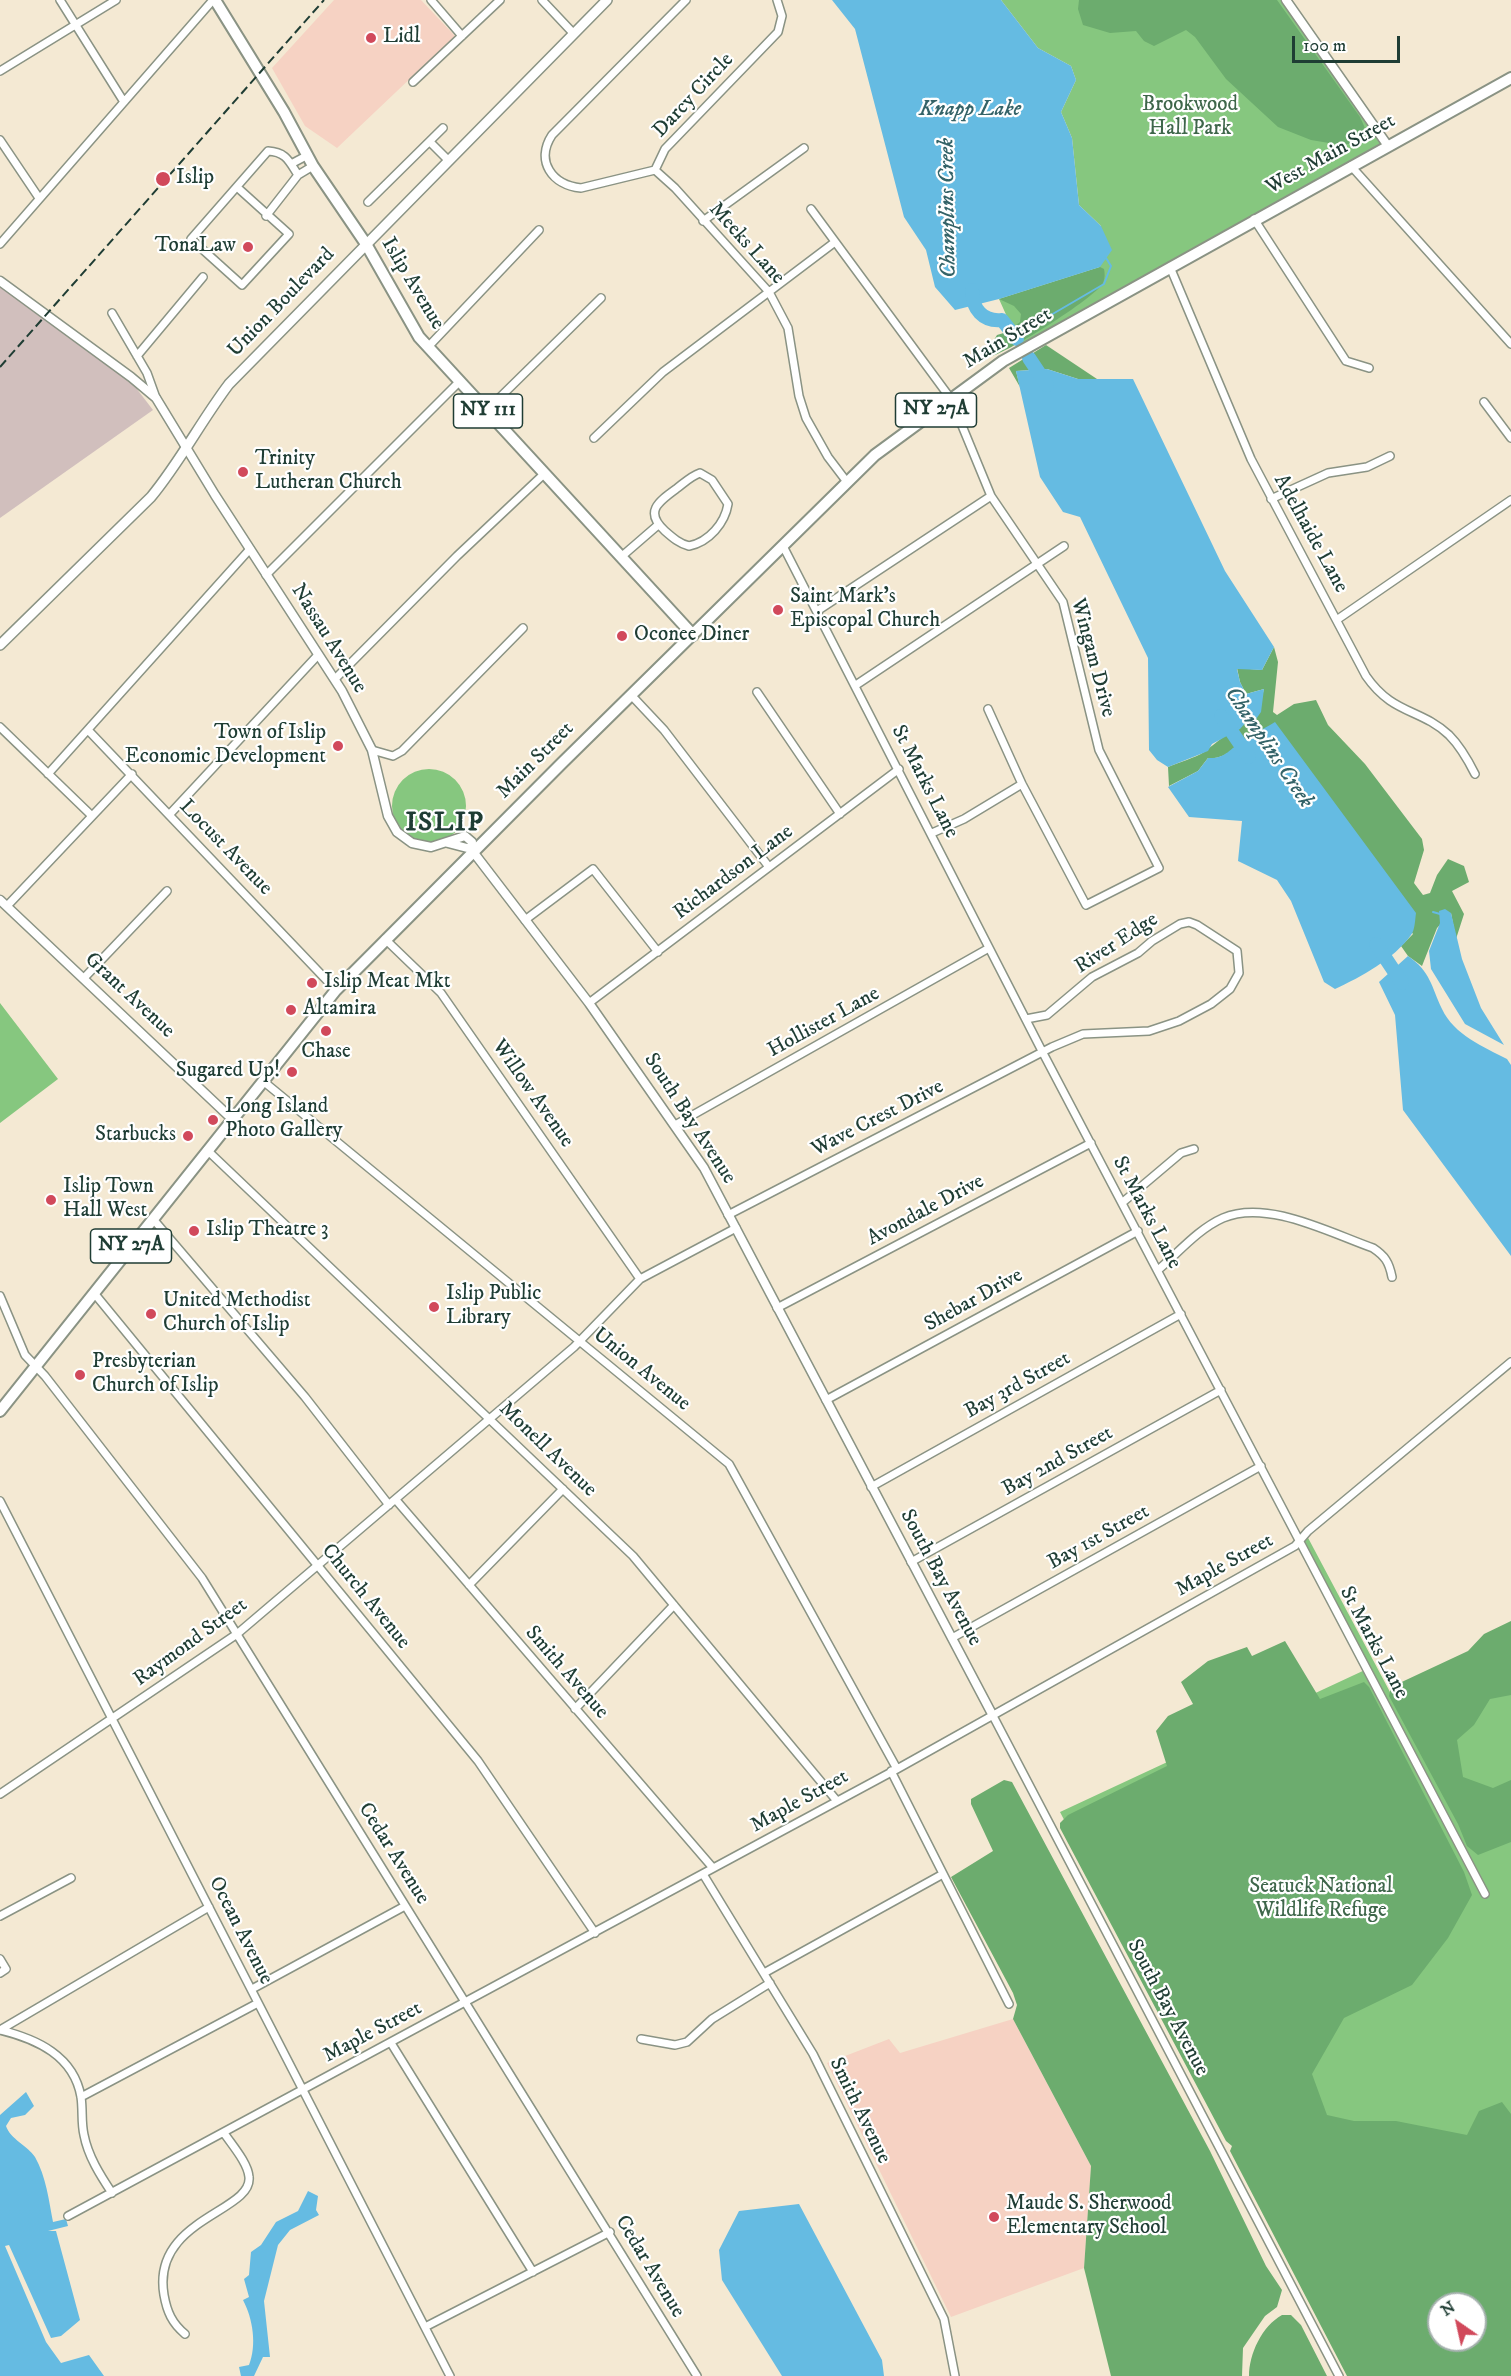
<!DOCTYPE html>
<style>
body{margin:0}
#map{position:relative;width:1511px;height:2376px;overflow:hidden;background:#f4e9d3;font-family:"IM FELL DW Pica",serif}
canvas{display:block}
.north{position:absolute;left:1427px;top:2292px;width:60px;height:60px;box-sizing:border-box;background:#fff;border:2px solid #a5b1ae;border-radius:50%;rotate:326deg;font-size:16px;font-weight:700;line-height:24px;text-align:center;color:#1f3d34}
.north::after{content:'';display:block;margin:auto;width:21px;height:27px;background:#d1495b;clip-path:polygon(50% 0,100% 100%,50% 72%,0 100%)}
.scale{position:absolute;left:1292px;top:36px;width:108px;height:27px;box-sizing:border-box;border:3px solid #1f3d34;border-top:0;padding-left:8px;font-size:18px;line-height:21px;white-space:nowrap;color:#1f3d34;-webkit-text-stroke:4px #fff;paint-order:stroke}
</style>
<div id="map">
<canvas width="1511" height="2376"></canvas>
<div class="north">N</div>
<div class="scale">100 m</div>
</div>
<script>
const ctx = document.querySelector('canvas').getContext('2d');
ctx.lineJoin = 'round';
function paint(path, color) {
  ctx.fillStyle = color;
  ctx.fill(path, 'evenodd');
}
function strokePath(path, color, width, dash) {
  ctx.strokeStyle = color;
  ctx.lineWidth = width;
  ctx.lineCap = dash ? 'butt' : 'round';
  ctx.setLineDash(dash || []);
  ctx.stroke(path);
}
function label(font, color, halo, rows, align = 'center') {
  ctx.font = font + ' "IM FELL DW Pica",serif';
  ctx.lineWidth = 4.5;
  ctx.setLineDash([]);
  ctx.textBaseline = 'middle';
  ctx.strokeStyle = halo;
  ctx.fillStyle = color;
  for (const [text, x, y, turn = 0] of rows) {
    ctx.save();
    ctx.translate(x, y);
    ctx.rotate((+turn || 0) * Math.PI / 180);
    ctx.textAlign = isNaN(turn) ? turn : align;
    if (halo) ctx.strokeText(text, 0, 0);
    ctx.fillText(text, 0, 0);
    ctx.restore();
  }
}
const built = new Path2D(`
 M334,0h87l34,36 -118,112 -32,-22 -33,-58z
 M1013,2019l78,147 -7,102 -133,49 -124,-254 62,-24 11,14z`);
const industrial = new Path2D(`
 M0,286l133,98 20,26 -153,108z`);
const green = new Path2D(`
 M1001,0h284l100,141 -358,206 -10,-8 -18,-40 101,-32 1,-41 -22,-21 -7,-67 -11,-26 15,-32 -5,-14 -33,-18z
 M392 806a37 37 0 1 1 74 0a37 37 0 1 1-74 0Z
 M0,1003l58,76 -58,44z
 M1306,1534l84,158 121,-56v740h-158l-293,-564 307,-143 -65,-126zM1439,2304h36v36h-36z`);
const forest = new Path2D(`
 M1079,0h198l83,117 9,20 -4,5 -7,2h-23l-24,-4 -33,-13 -52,-48 -31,-42 -9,-7 -32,16 -10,-5 -8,-10 -26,2 -27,-8 -5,-16z
 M1100,267l4,2c1,5 1,9 -1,14 -8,15 -100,73 -115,74v-7l9,-15 10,-3 13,-10 1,-8 -7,-8 -15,-7z
 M1046,345l51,34h-19l-31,-10 -31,2 4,16 -11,-19z
 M1274,647l4,15 -5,50 4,3 17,-11 22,-4 12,25 37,39 57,75 2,11 -10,33 9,12 7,-2 7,-18 11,-16 16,7 5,16 -17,9 12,23 -8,25 -5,-26 -14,15 -15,38 -14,-10 -7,-10 12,-12 -158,-199c-18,7 -26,25 -47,23l-10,13 -29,15 -1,-19c11,-5 27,-9 36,-15 12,-9 39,-32 52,-33l8,-30 -18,5 -6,-12 -3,-14 25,2z
 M1511,1621v74l-21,4 -16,26 -17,15 6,37 30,11 18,-8v62l-33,13 -11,-9 -9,-22 -69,-128 2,-9 77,-36 16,-17z
 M1285,1641l35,58 44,-17 5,5 95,185 8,23 -24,43 -36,47 -68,33 -32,56 15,41 27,6h42l71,14 12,-24 23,-9 9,12v262h-164l-117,-225 2,-5 -6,-5 -166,-313v-5l8,-8 99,-49 -11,-35 12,-15 25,-12 -12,-22 27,-21 39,-14 5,9zM1439,2304h36v36h-36z
 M1004,1780l8,2 198,369 56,115 16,24 -5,17 -12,9 -22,32 -1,28h-131l-27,-108 7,-102 -78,-147 4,-14 -4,-12 -62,-116 42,-26 -22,-47v-5z
 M1282,2315h9l10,10 26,51h-78c0,-22 13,-50 33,-61z`);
const water = new Path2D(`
 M832,0h169l37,48 33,18 5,14 -15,32 11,26 7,67 22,21 11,24 -12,17 -101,32 -44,11 -20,-23 -9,-37 -22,-33 -49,-188z
 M1047,369l31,10h55l92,192 49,76 -12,23 -25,-1 3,13 6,12 18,-5 -3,23 -5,7 -8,1 -8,9 -28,15 -4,7 -40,16 -11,-7 -8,-10 -1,-92 -68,-141 -17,-5 -23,-35 -24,-106z
 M1275,722l141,191c-1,7 -1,17 -5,22 -17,24 -50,42 -76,54l-11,-7 -33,-81 -14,-21 -39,-19 4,-40 -53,-4 -21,-30 30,-16 10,-13c17,1 22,-9 34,-17 12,-8 22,-12 33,-19z
 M1445,909l6,4 11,46 19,49 23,37 -39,-21 -34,-55 -2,-18 11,-28 -1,-12z
 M1408,956c23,16 23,30 34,53 12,26 42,38 65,50l4,6v191l-108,-146 -8,-95 -16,-33z
 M26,2092l8,14 -9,9 -14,3 -5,8c4,13 22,20 29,31 11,19 14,44 18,65l13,-3 2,7 -20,5h8l24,89 -19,16 -10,2 -42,-93 -4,1 41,96 15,21 28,-8 15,21h-104v-261z
 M308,2191l10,5 -2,14 3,5 -29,15 -12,15 -14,56 6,56h-7l-9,19h-13l-2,-9 10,-2c8,-20 4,-46 -6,-65l6,-3 -5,-18 5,-4 2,-23 10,-7 15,-23 22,-11z
 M799,2204l83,156 2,16h-102l-60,-96 -3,-30 20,-39z`);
const stream = new Path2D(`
 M1015,336l89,-52 7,-18 -5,-8 -2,1
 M1433,912l7,2`);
const river = new Path2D(`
 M972,290c0,19 11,32 30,30l15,19
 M1029,358l18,27
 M1221,716l28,41
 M1376,944l26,39`);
const minor = new Path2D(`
 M60,0l64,102
 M431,0l31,36
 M542,0l32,34
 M0,71l116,-71
 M413,82l87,-82
 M0,140l39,58
 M430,142l19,19
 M291,164l17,-9
 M1351,166l160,178
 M655,170l20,18 94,104 19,36 11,68 7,22 22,39 19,25
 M655,170l-74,18c-29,-3 -46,-27 -29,-53l134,-135
 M655,170l10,-21 113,-117 4,-16 -5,-16
 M238,188l51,46 -47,51 -51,-46 77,-88c18,1 21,10 30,24
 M368,202l75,-74
 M811,209l140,190 40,97 72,106 36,148 60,118 -73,37 -64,-121 -34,-75
 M266,216l32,-41 15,-9
 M1254,219l92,142 23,7
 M703,221l101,-73
 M0,244l213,-244
 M1170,267l81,192 115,217c27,39 54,32 83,59 11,11 19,25 26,39
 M112,313l35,60 9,25
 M428,347l111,-117
 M137,356l66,-79
 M1484,402l27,36
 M487,410l114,-112
 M594,438l69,-66 172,-130
 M700,473l12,7 16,24c-3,19 -19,38 -39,42 -9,-2 -16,-8 -24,-15 -21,-19 -7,-29 11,-42 8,-6 15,-13 24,-16z
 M1271,499l57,-26 39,-6 23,-11
 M783,546l260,507 442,841
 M621,557l37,-32
 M266,575l194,-194
 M817,611l174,-115
 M1338,619l173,-119
 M335,679l122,-123 88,-83
 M856,685l208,-139
 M757,692l83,122
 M632,696l32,34 105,137
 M0,727l92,89
 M88,730l248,260
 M372,750l21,6 9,-5 121,-123
 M48,774l202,-225
 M169,815l149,-160
 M932,833l32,-14 58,-35
 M7,906l125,-132
 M525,920l68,-51 65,83
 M385,939l56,54 199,286
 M84,978l83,-87
 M589,1003l310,-234
 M263,1081l466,383 168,305
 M675,1125l314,-177
 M207,1150l426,406 204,245
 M1123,1202l58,-49 13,-4
 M728,1215l324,-168 31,-13 66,-3 30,-10 32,-17 19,-15 9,-16 -2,-22 -40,-26 -8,-3 -9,2 -28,17 -14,12 -46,24 -45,38 -21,4
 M153,1219l152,178 84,108
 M1158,1270c20,-17 40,-41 65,-52 44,-19 107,15 150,30 12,8 16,14 19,29
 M94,1293l384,468 117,172
 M0,1296l25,59 20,21 157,202 495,798
 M777,1308l314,-165
 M826,1400l312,-169
 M871,1487l310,-173
 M396,1500l317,368
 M0,1501l450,875
 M911,1562l310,-172
 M469,1585l94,-96
 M952,1638l309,-172
 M575,1709l99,-104
 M992,1714l347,662
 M891,1771l118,233
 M0,1794l237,-160 337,-287 66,-68 96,-51
 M703,1874l110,180 131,265 11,57
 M0,1916l71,-38
 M0,1959l6,10 -6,4
 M764,1973l179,-99
 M252,1989l153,-83
 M0,2030l209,-123
 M0,2030c37,9 74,26 81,67 2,13 0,25 3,38 4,21 16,40 28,58
 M641,2039l34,6 12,-3 25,-23 58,-36
 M391,2043l142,229
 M81,2097l177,-94
 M68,2216l829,-447 398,-223 13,-15 203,-169
 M425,2327l185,-95
 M185,2334c-13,-11 -18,-22 -21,-39 -13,-76 89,-83 85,-118 -1,-14 -17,-32 -25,-44`);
const tertiary = new Path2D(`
 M1286,0l102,146
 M0,281l131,96 25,21 59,97 127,196 30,59 16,66 9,16 15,11 19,4 34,-11 7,6 -1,7
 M448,843l23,6 118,154 115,165 288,546
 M0,900l232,219`);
const secondary = new Path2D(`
 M0,645l151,-148c29,-35 50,-76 78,-113l378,-384`);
const primary = new Path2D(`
 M215,0l69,112 29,54 53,78 53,93 274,298
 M0,1411l336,-421 226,-227 313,-308 128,-94 508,-283`);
const rail = new Path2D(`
 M0,367l324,-367`);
const markers = [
 [371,38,6,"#d1495b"],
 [163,179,8,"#d1495b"],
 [248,247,6,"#d1495b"],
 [243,472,6,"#d1495b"],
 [778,610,6,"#d1495b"],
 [622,636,6,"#d1495b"],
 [338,746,6,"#d1495b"],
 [312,983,6,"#d1495b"],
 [291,1010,6,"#d1495b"],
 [326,1031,6,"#d1495b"],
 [292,1072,6,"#d1495b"],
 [213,1120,6,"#d1495b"],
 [188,1136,6,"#d1495b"],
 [51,1200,6,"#d1495b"],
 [194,1231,6,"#d1495b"],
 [434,1307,6,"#d1495b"],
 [151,1314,6,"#d1495b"],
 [80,1375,6,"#d1495b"],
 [994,2217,6,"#d1495b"]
];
const shields = [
 [936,410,81],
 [488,411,69],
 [131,1246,81]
];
const shieldNames = [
 ["NY 27A",936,410],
 ["NY 111",488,411],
 ["NY 27A",131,1246]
];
const poiNames = [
 ["Lidl",383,38],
 ["Islip",176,179],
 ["TonaLaw",236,247,"right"],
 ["Trinity",255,460],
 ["Lutheran Church",255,484],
 ["Saint Mark's",790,598],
 ["Episcopal Church",790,622],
 ["Oconee Diner",634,636],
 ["Town of Islip",326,734,"right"],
 ["Economic Development",326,758,"right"],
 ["Islip Meat Mkt",324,983],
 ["Altamira",303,1010],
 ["Chase",326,1053,"center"],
 ["Sugared Up!",280,1072,"right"],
 ["Long Island",225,1108],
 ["Photo Gallery",225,1132],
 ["Starbucks",176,1136,"right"],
 ["Islip Town",63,1188],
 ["Hall West",63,1212],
 ["Islip Theatre 3",206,1231],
 ["Islip Public",446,1295],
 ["Library",446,1319],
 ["United Methodist",163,1302],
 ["Church of Islip",163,1326],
 ["Presbyterian",92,1363],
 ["Church of Islip",92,1387],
 ["Maude S. Sherwood",1006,2205],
 ["Elementary School",1006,2229]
];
const streetNames = [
 ["Darcy Circle",694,96,-47],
 ["West Main Street",1331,155,-29],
 ["Meeks Lane",746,244,48],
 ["Islip Avenue",412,284,59],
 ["Union Boulevard",282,303,-46],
 ["Main Street",1008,339,-31],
 ["Adelhaide Lane",1310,534,61],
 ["Nassau Avenue",328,639,58],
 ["Wingam Drive",1092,658,75],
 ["Main Street",536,761,-45],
 ["St Marks Lane",924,782,63],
 ["Locust Avenue",225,848,46],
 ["Richardson Lane",734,873,-37],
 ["River Edge",1117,944,-33],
 ["Grant Avenue",129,996,43],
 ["Hollister Lane",824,1023,-29],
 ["Willow Avenue",532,1094,55],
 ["South Bay Avenue",689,1119,57],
 ["Wave Crest Drive",878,1119,-27],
 ["Avondale Drive",926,1211,-28],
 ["St Marks Lane",1146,1213,62],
 ["Shebar Drive",974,1301,-29],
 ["Union Avenue",641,1370,39],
 ["Bay 3rd Street",1018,1386,-29],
 ["Monell Avenue",547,1450,44],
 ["Bay 2nd Street",1058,1462,-29],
 ["Bay 1st Street",1099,1538,-29],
 ["Maple Street",1225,1566,-29],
 ["South Bay Avenue",940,1578,62],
 ["Church Avenue",365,1597,51],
 ["Raymond Street",191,1643,-36],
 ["St Marks Lane",1373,1643,62],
 ["Smith Avenue",566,1673,49],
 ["Maple Street",800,1802,-29],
 ["Cedar Avenue",393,1854,58],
 ["Ocean Avenue",240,1931,63],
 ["South Bay Avenue",1167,2008,62],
 ["Maple Street",373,2033,-28],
 ["Smith Avenue",859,2111,64],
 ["Cedar Avenue",649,2267,59]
];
const parkNames = [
 ["Brookwood",1190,106],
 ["Hall Park",1190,130],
 ["Seatuck National",1321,1888],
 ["Wildlife Refuge",1321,1912]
];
const waterNames = [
 ["Knapp Lake",970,110],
 ["Champlins Creek",949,208,-91],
 ["Champlins Creek",1268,748,56]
];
const districtNames = [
 ["ISLIP",445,824]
];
paint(built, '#f6d2c3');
paint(industrial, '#d1bfbd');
paint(green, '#86c77f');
paint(forest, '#6cac6e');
paint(water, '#65bbe2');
strokePath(stream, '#65bbe2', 2);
strokePath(river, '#65bbe2', 14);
strokePath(minor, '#8a9384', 10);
strokePath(tertiary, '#8a9384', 11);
strokePath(secondary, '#8a9384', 12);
strokePath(primary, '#8a9384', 14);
strokePath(minor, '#fff', 7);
strokePath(tertiary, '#fff', 8);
strokePath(secondary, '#fff', 9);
strokePath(primary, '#fff', 10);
strokePath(rail, '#1f3d34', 2, [9, 4.5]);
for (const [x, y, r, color] of markers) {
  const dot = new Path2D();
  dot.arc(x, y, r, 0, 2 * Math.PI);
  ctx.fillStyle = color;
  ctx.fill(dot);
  strokePath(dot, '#fff', 2);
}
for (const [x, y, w] of shields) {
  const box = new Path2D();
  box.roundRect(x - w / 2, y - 17, w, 34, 4.5);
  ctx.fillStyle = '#fff';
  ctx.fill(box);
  strokePath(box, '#1f3d34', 1.5);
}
label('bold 20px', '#1f3d34', null, shieldNames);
label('21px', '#1f3d34', '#fff', poiNames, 'left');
label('21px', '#1f3d34', '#fff', streetNames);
label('21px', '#3e664a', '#fff', parkNames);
label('italic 22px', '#346368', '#fff', waterNames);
ctx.letterSpacing = '1.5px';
label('bold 27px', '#1f3d34', '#fff', districtNames);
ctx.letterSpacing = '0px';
</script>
